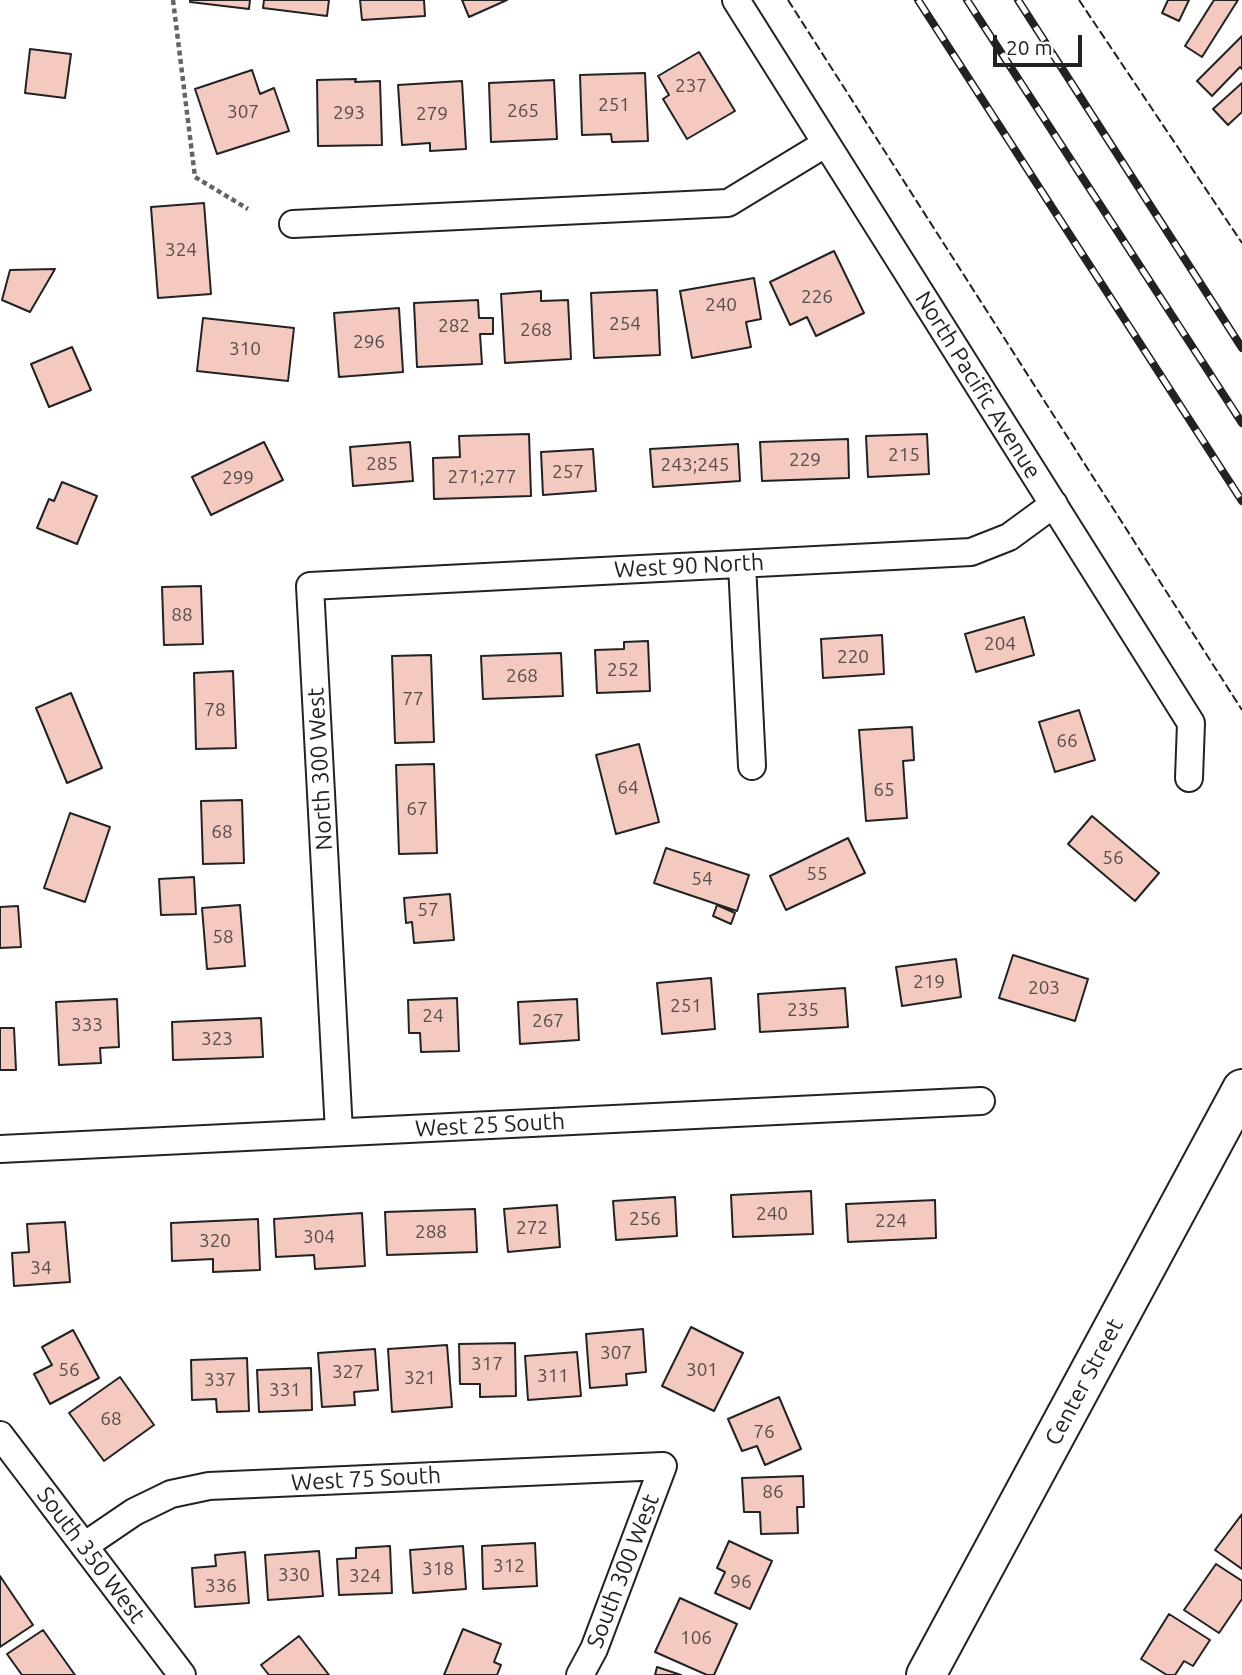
<!DOCTYPE html>
<style>
body{margin:0}
#map{position:relative;width:1242px;height:1675px;overflow:hidden;background:#fff;font-family:Ubuntu,sans-serif}
canvas{display:block}
.scale{position:absolute;left:993px;top:35px;width:89px;height:32px;box-sizing:border-box;border:4px solid #222;border-top:0;padding-left:9px;font-size:21px;line-height:24px;white-space:nowrap;color:#222;-webkit-text-stroke:5px #fff;paint-order:stroke}
</style>
<div id="map">
<canvas width="1242" height="1675"></canvas>
<div class="scale">20 m</div>
</div>
<script>
const ctx = document.querySelector('canvas').getContext('2d');
ctx.lineJoin = 'round';
function paint(path, color) {
  ctx.fillStyle = color;
  ctx.fill(path, 'evenodd');
}
function strokePath(path, color, width, dash) {
  ctx.strokeStyle = color;
  ctx.lineWidth = width;
  ctx.lineCap = dash ? 'butt' : 'round';
  ctx.setLineDash(dash || []);
  ctx.stroke(path);
}
function label(font, color, halo, rows, align = 'center') {
  ctx.font = font + ' Ubuntu,sans-serif';
  ctx.lineWidth = 5;
  ctx.setLineDash([]);
  ctx.textBaseline = 'middle';
  ctx.strokeStyle = halo;
  ctx.fillStyle = color;
  for (const [text, x, y, turn = 0] of rows) {
    ctx.save();
    ctx.translate(x, y);
    ctx.rotate((+turn || 0) * Math.PI / 180);
    ctx.textAlign = isNaN(turn) ? turn : align;
    if (halo) ctx.strokeText(text, 0, 0);
    ctx.fillText(text, 0, 0);
    ctx.restore();
  }
}
const building = new Path2D(`
 M190,0h60l-1,9 -59,-7z
 M264,0h65l-2,16 -64,-8z
 M360,0h64l1,16 -63,4z
 M462,0h45l-38,17z
 M1168,0h21l-10,21 -17,-8z
 M1214,0h24l-36,57 -17,-11z
 M1242,36v33l-2,-2 -28,29 -15,-15z
 M30,49l41,5 -6,44 -40,-5z
 M699,52l36,59 -48,28 -24,-40 6,-4 -11,-19z
 M252,70l8,24 14,-6 15,43 -72,23 -22,-65z
 M645,73l3,68 -36,1 -1,-8 -29,1 -2,-60z
 M356,79l-1,3 25,-1 2,64 -64,1 -1,-66z
 M554,80l3,59 -66,3 -2,-59z
 M462,81l4,68 -36,2v-8l-28,2 -4,-60z
 M1242,83v29l-14,13 -15,-16z
 M204,203l7,91 -53,4 -7,-91z
 M834,251l30,62 -48,23 -9,-19 -17,8 -20,-43z
 M55,269l-25,43 -28,-12 8,-30z
 M754,278l7,41 -15,3 5,25 -59,11 -12,-67z
 M657,290l3,65 -66,3 -3,-65z
 M541,291v10l27,-1 3,59 -66,4 -4,-69z
 M478,300l1,18h14v16h-13l2,30 -65,3 -3,-64z
 M399,308l4,64 -64,5 -5,-64z
 M203,318l91,10 -6,53 -91,-10z
 M72,347l19,43 -42,17 -18,-43z
 M529,434l2,62 -97,3 -1,-41 27,-1 -1,-21z
 M927,434l2,40 -61,3 -2,-41z
 M848,439l1,39 -87,3 -2,-39z
 M264,442l19,38 -72,35 -19,-38z
 M410,442l3,39 -60,5 -3,-39z
 M738,444l2,37 -87,6 -3,-38z
 M593,449l3,42 -53,4 -2,-43z
 M62,482l35,14 -20,48 -40,-16 12,-29 5,2z
 M201,586l2,58 -39,1 -2,-58z
 M1024,617l10,38 -58,17 -11,-38z
 M882,635l2,39 -61,4 -2,-39z
 M648,641l2,50 -53,2 -2,-43 29,-1v-7z
 M561,653l2,43 -80,3 -2,-43z
 M431,655l3,87 -39,1 -3,-87z
 M233,671l3,77 -40,1 -2,-76z
 M71,693l31,75 -35,15 -31,-75z
 M1079,710l16,50 -40,12 -16,-50z
 M912,727l2,33 -11,1 4,57 -41,3 -7,-91z
 M639,744l20,78 -43,12 -20,-79z
 M434,764l3,89 -38,1 -3,-89z
 M242,800l2,63 -41,1 -2,-63z
 M70,813l40,14 -25,75 -41,-14z
 M1092,816l67,57 -24,28 -67,-57z
 M848,838l17,35 -79,37 -16,-34z
 M666,848l83,27 -12,36 -83,-28z
 M194,877l2,37 -35,1 -2,-36z
 M450,894l4,46 -40,3 -2,-21 -6,1 -2,-25z
 M240,905l5,61 -38,3 -5,-61z
 M717,905l18,8 -4,11 -18,-8z
 M18,906l3,41 -21,1v-41z
 M1013,955l75,24 -13,42 -76,-23z
 M956,959l5,38 -59,9 -6,-39z
 M711,978l4,51 -53,5 -5,-51z
 M845,988l3,39 -88,5 -2,-38z
 M457,998l2,53 -38,1 -1,-19h-11l-1,-33z
 M117,999l2,48 -19,1 1,15 -42,2 -3,-63z
 M577,999l2,41 -59,4 -2,-42z
 M261,1018l2,39 -90,3 -1,-38z
 M0,1028h14l2,42h-16z
 M811,1191l2,43 -80,3 -2,-42z
 M675,1197l2,39 -61,4 -3,-39z
 M935,1200l1,38 -88,4 -2,-38z
 M557,1205l3,42 -52,5 -4,-43z
 M475,1209l2,43 -90,3 -2,-43z
 M362,1213l3,53 -50,3 -1,-14 -38,2 -2,-38z
 M258,1219l2,51 -47,2v-13l-41,2 -1,-38z
 M65,1222l5,60 -56,4 -2,-33 17,-1 -2,-28z
 M691,1327l52,26 -29,58 -52,-25z
 M643,1329l3,43 -20,2 1,11 -37,3 -4,-54z
 M73,1330l26,48 -49,26 -16,-30 18,-9 -10,-18z
 M515,1343l1,53 -36,1v-13h-20l-1,-40z
 M447,1345l5,62 -60,5 -4,-63z
 M375,1349l3,41 -24,2 1,13 -33,2 -4,-54z
 M577,1352l4,44 -53,4 -3,-44z
 M247,1358l2,53 -32,1 -1,-13 -24,1 -1,-40z
 M311,1368l1,42 -53,2 -2,-42z
 M120,1377l34,48 -50,36 -35,-48z
 M779,1397l22,52 -36,16 -8,-19 -15,5 -14,-32z
 M803,1476l1,31h-7l1,26 -37,1 -1,-22h-16l-2,-34z
 M1242,1514v55l-27,-19z
 M729,1541l43,20 -22,48 -35,-16 10,-21 -8,-4z
 M535,1543l2,43 -54,3 -1,-43z
 M390,1546l2,47 -53,2 -2,-36 19,-1v-10z
 M463,1546l3,43 -53,4 -3,-43z
 M319,1551l4,45 -55,4 -3,-45z
 M245,1552l4,51 -54,4 -3,-39 24,-2 -1,-11z
 M1216,1564l26,17v18l-23,34 -35,-23z
 M0,1576l33,49 -33,22z
 M680,1598l57,26 -23,51h-7l-52,-23z
 M1169,1614l41,26 -17,26 -9,-5 -9,14h-8l-26,-16z
 M463,1629l38,15 -7,18 7,3 -4,10h-53z
 M43,1630l32,45h-53l-15,-21z
 M299,1636l30,39h-60l-8,-10z
 M657,1667l24,8h-26z`);
const path = new Path2D(`
 M173,0l22,177 53,32`);
const street = new Path2D(`
 M736,0l455,723 -2,55
 M293,224l435,-21 97,-59
 M742,564l10,202
 M339,1132l-29,-546 661,-34 38,-15 45,-33
 M0,1149l981,-48
 M0,1435l182,240
 M84,1546l50,-34 37,-18 38,-8 454,-20 -69,183 -14,26`);
const secondary = new Path2D(`
 M926,1675l316,-586`);
const rail = new Path2D(`
 M918,0l324,501
 M967,0l275,423
 M1018,0l224,348`);
const fence = new Path2D(`
 M788,0l454,710
 M1079,0l163,243`);
const numberNames = [
 ["237",691,86],
 ["251",614,105],
 ["265",523,111],
 ["307",243,112],
 ["293",349,113],
 ["279",432,114],
 ["324",181,250],
 ["226",817,297],
 ["240",721,305],
 ["254",625,324],
 ["282",454,326],
 ["268",536,330],
 ["296",369,342],
 ["310",245,349],
 ["215",904,455],
 ["229",805,460],
 ["285",382,464],
 ["243;245",695,465],
 ["257",568,472],
 ["271;277",482,477],
 ["299",238,478],
 ["88",182,615],
 ["204",1000,644],
 ["220",853,657],
 ["252",623,670],
 ["268",522,676],
 ["77",413,699],
 ["78",215,710],
 ["66",1067,741],
 ["64",628,788],
 ["65",884,790],
 ["67",417,809],
 ["68",222,832],
 ["56",1113,858],
 ["55",817,874],
 ["54",702,879],
 ["57",428,910],
 ["58",223,937],
 ["219",929,982],
 ["203",1044,988],
 ["251",686,1006],
 ["235",803,1010],
 ["24",433,1016],
 ["267",548,1021],
 ["333",87,1025],
 ["323",217,1039],
 ["240",772,1214],
 ["256",645,1219],
 ["224",891,1221],
 ["272",532,1228],
 ["288",431,1232],
 ["304",319,1237],
 ["320",215,1241],
 ["34",41,1268],
 ["307",616,1353],
 ["317",487,1364],
 ["56",69,1370],
 ["301",702,1370],
 ["327",348,1372],
 ["311",553,1376],
 ["321",420,1378],
 ["337",220,1380],
 ["331",285,1390],
 ["68",111,1419],
 ["76",764,1432],
 ["86",773,1492],
 ["312",509,1566],
 ["318",438,1569],
 ["330",294,1575],
 ["324",365,1576],
 ["96",741,1582],
 ["336",221,1586],
 ["106",696,1638]
];
const streetNames = [
 ["North Pacific Avenue",978,385,58],
 ["West 90 North",689,566,-3],
 ["North 300 West",320,769,-93],
 ["West 25 South",490,1125,-3],
 ["Center Street",1084,1382,-62],
 ["West 75 South",366,1479,-3],
 ["South 350 West",91,1555,53],
 ["South 300 West",623,1571,-69]
];
paint(building, '#f3c9c0');
strokePath(building, '#222', 2);
strokePath(street, '#222', 30);
strokePath(secondary, '#222', 42);
strokePath(path, '#646464', 4.5, [5, 3.5]);
strokePath(street, '#fff', 26);
strokePath(secondary, '#fff', 38);
strokePath(rail, '#222', 8);
strokePath(rail, '#fff', 5, [16]);
strokePath(fence, '#222', 2, [9, 3.5]);
label('19px', '#564c4a', null, numberNames);
label('23px', '#222', '#fff', streetNames);
</script>
